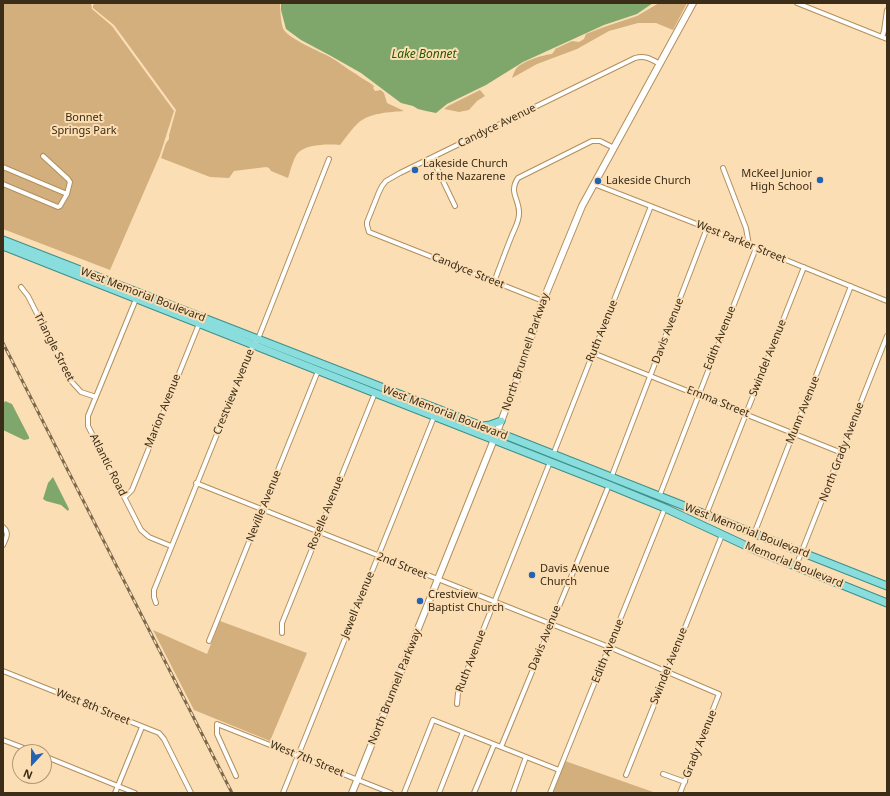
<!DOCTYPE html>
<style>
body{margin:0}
#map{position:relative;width:890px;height:796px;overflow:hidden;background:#fcdeb5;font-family:"Noto Sans",sans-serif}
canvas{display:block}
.frame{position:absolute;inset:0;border:4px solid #3b2d18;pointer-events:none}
.north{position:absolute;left:12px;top:744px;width:40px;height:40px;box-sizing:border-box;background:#fcdeb5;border:1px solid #af9776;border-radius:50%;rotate:202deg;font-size:11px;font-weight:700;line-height:16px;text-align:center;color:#3b2d18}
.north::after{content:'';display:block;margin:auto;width:14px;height:18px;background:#2263b4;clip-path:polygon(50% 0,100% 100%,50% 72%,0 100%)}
</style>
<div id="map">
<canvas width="890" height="796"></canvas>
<div class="frame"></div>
<div class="north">N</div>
</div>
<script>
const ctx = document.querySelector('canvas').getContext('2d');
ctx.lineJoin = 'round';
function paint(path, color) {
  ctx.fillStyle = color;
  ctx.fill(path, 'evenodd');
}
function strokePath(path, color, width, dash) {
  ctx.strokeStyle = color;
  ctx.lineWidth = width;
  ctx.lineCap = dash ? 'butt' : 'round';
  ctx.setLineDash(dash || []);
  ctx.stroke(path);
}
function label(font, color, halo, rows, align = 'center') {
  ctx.font = font + ' "Noto Sans",sans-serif';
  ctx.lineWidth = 4;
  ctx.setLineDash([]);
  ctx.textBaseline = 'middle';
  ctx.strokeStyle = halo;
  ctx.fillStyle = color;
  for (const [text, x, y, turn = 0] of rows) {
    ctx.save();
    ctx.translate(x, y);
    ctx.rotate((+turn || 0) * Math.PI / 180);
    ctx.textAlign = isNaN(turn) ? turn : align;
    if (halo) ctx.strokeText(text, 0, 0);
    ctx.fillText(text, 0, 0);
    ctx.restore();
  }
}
const green = new Path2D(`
 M3,3h88l1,6 20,17 62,85 -14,44 -50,115 -107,-41z
 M97,3h183c0,6 1,23 4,27 7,10 35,21 46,27 9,5 17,12 26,17 6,5 12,7 18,12l-1,2 2,3 6,-1 3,3 3,10 17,8c-14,1 -35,2 -46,12 -6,6 -12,14 -18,22 -12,-1 -35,-1 -43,9 -4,6 -7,17 -9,24l-17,-7 -2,-3 -3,-1 -32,4 -5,7 -19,-1 -49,-19 5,-15 3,-4v-4l7,-25 -62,-85 -21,-17v-3z
 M659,3h28l-14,27 -17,-7h-18l-29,8 -32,18 -40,15 -25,14c1,-3 2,-6 4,-9 6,-8 27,-14 36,-15l3,-4v-1l17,-8 7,1 5,-3 2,-5 18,-7 33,-11z
 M480,90l5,6 -8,5 -8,9 -10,2 -15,-3 4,-3z
 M220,621l87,32 -37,88 -76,-31 -41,-80 54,24z
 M565,761l91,32h-104z`);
const water = new Path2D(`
 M281,3h372l-16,11 -33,11 -81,37 -37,23 -39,19 -11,9 -10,-2 -8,-2 -5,-3 -12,-3 -40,-30 -30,-17 -30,-16 -15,-11 -5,-19z
 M5,401l7,3 17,33v2l-5,1 -21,-10v-25z
 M53,477l16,32 -1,2 -7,-6 -15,-4 -3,-2 5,-16z`);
const street = new Path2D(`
 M797,3l90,36
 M882,37l2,-6 3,-21
 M432,158l23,48
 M3,167l64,27
 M723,168l23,60 3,17
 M3,184l55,23 2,-1 7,-12 3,-12 -2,-3 -25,-23
 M594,184l113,44 180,73
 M494,282c6,-16 12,-32 18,-47 3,-7 7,-14 7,-21 1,-15 -11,-21 -1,-36l74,-37h8l14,7
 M21,287l7,9 43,85 10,11 15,5
 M136,299l-48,117v10l53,104 8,7 22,9
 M543,301l-174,-69 -2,-7v-3l12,-30 3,-6 4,-5 14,-8 235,-115c10,-3 16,1 25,6
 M593,353l249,100
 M553,455l98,-249
 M611,478l96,-250
 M196,483l413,164 110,47 -39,99
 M125,497l7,-7 67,-166
 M659,497l97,-249
 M706,515l98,-248
 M3,527c7,6 3,11 0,18
 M754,534l97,-248
 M796,566l91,-230
 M156,603l-2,-6v-7l99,-245 5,-6 71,-180
 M282,633v-10l93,-230
 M209,641l109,-270
 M3,671l156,62 5,6 27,54
 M457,704l1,-11 92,-231
 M3,740l31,12
 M501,747l108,-262
 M44,756l91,37
 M663,774l22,8
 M626,775l96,-240
 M236,776l-19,-42v-10l174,69
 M115,793l27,-66
 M283,793l151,-376
 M404,793l29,-73 126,50
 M439,793l24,-61
 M474,793l20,-48
 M513,793l13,-36
 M550,793l115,-285`);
const secondary = new Path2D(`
 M352,793l145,-361 21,-55 25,-76 39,-95 111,-203`);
const primary = new Path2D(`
 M3,240l494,192 390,154
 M3,246l372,147 234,92 56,23 88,41 134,54
 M482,426l8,-1 11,-4`);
const rail = new Path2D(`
 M3,343l229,450`);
const markers = [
 [415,170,4,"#2263b4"],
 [820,180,4,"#2263b4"],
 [598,181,4,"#2263b4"],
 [532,575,4,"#2263b4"],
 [420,601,4,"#2263b4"]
];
const parkNames = [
 ["Bonnet",84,118],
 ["Springs Park",84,131]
];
const streetNames = [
 ["Candyce Avenue",497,126,-26],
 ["West Parker Street",741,242,22],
 ["Candyce Street",468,271,22],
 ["West Memorial Boulevard",143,295,21],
 ["Ruth Avenue",602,331,-68],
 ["Davis Avenue",668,331,-69],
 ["Edith Avenue",720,338,-68],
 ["Triangle Street",54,347,63],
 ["North Brunnell Parkway",526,352,-71],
 ["Swindel Avenue",768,358,-68],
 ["Crestview Avenue",234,392,-68],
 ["Emma Street",718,402,22],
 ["Munn Avenue",803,410,-68],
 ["Marion Avenue",163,411,-68],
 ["West Memorial Boulevard",445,413,21],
 ["North Grady Avenue",842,452,-69],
 ["Atlantic Road",108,465,63],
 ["Neville Avenue",264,506,-68],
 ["Roselle Avenue",326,513,-68],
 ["West Memorial Boulevard",747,531,21],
 ["Memorial Boulevard",794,565,22],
 ["2nd Street",402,566,22],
 ["Jewell Avenue",358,605,-68],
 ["Davis Avenue",545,638,-68],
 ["Edith Avenue",608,651,-68],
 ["Ruth Avenue",471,661,-69],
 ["Swindel Avenue",669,666,-68],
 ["North Brunnell Parkway",395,687,-68],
 ["West 8th Street",93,707,22],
 ["Grady Avenue",700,744,-68],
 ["West 7th Street",307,759,22]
];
const poiNames = [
 ["Lakeside Church",423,164],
 ["of the Nazarene",423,177],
 ["McKeel Junior",812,174,"right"],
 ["High School",812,187,"right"],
 ["Lakeside Church",606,181],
 ["Davis Avenue",540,569],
 ["Church",540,582],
 ["Crestview",428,595],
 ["Baptist Church",428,608]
];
const waterNames = [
 ["Lake Bonnet",424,55]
];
paint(green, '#d2af7c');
paint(water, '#7fa76c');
strokePath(street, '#b18f5d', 6);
strokePath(secondary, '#b18f5d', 8);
strokePath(primary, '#3a908a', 9);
strokePath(street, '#fff', 4);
strokePath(secondary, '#fff', 6);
strokePath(primary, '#89dddd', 7);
strokePath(rail, '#7d6a4e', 3);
strokePath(rail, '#fcdeb5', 1.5, [4.5]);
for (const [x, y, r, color] of markers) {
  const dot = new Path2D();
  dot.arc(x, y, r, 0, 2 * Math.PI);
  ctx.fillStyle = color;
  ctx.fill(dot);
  strokePath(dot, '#fcdeb5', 1.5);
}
label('11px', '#3c2a0e', '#fcdeb5', parkNames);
label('11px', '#3b2d18', '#fcdeb5', streetNames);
label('11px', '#3b2d18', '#fcdeb5', poiNames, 'left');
label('italic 12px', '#275900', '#fcdeb5', waterNames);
</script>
